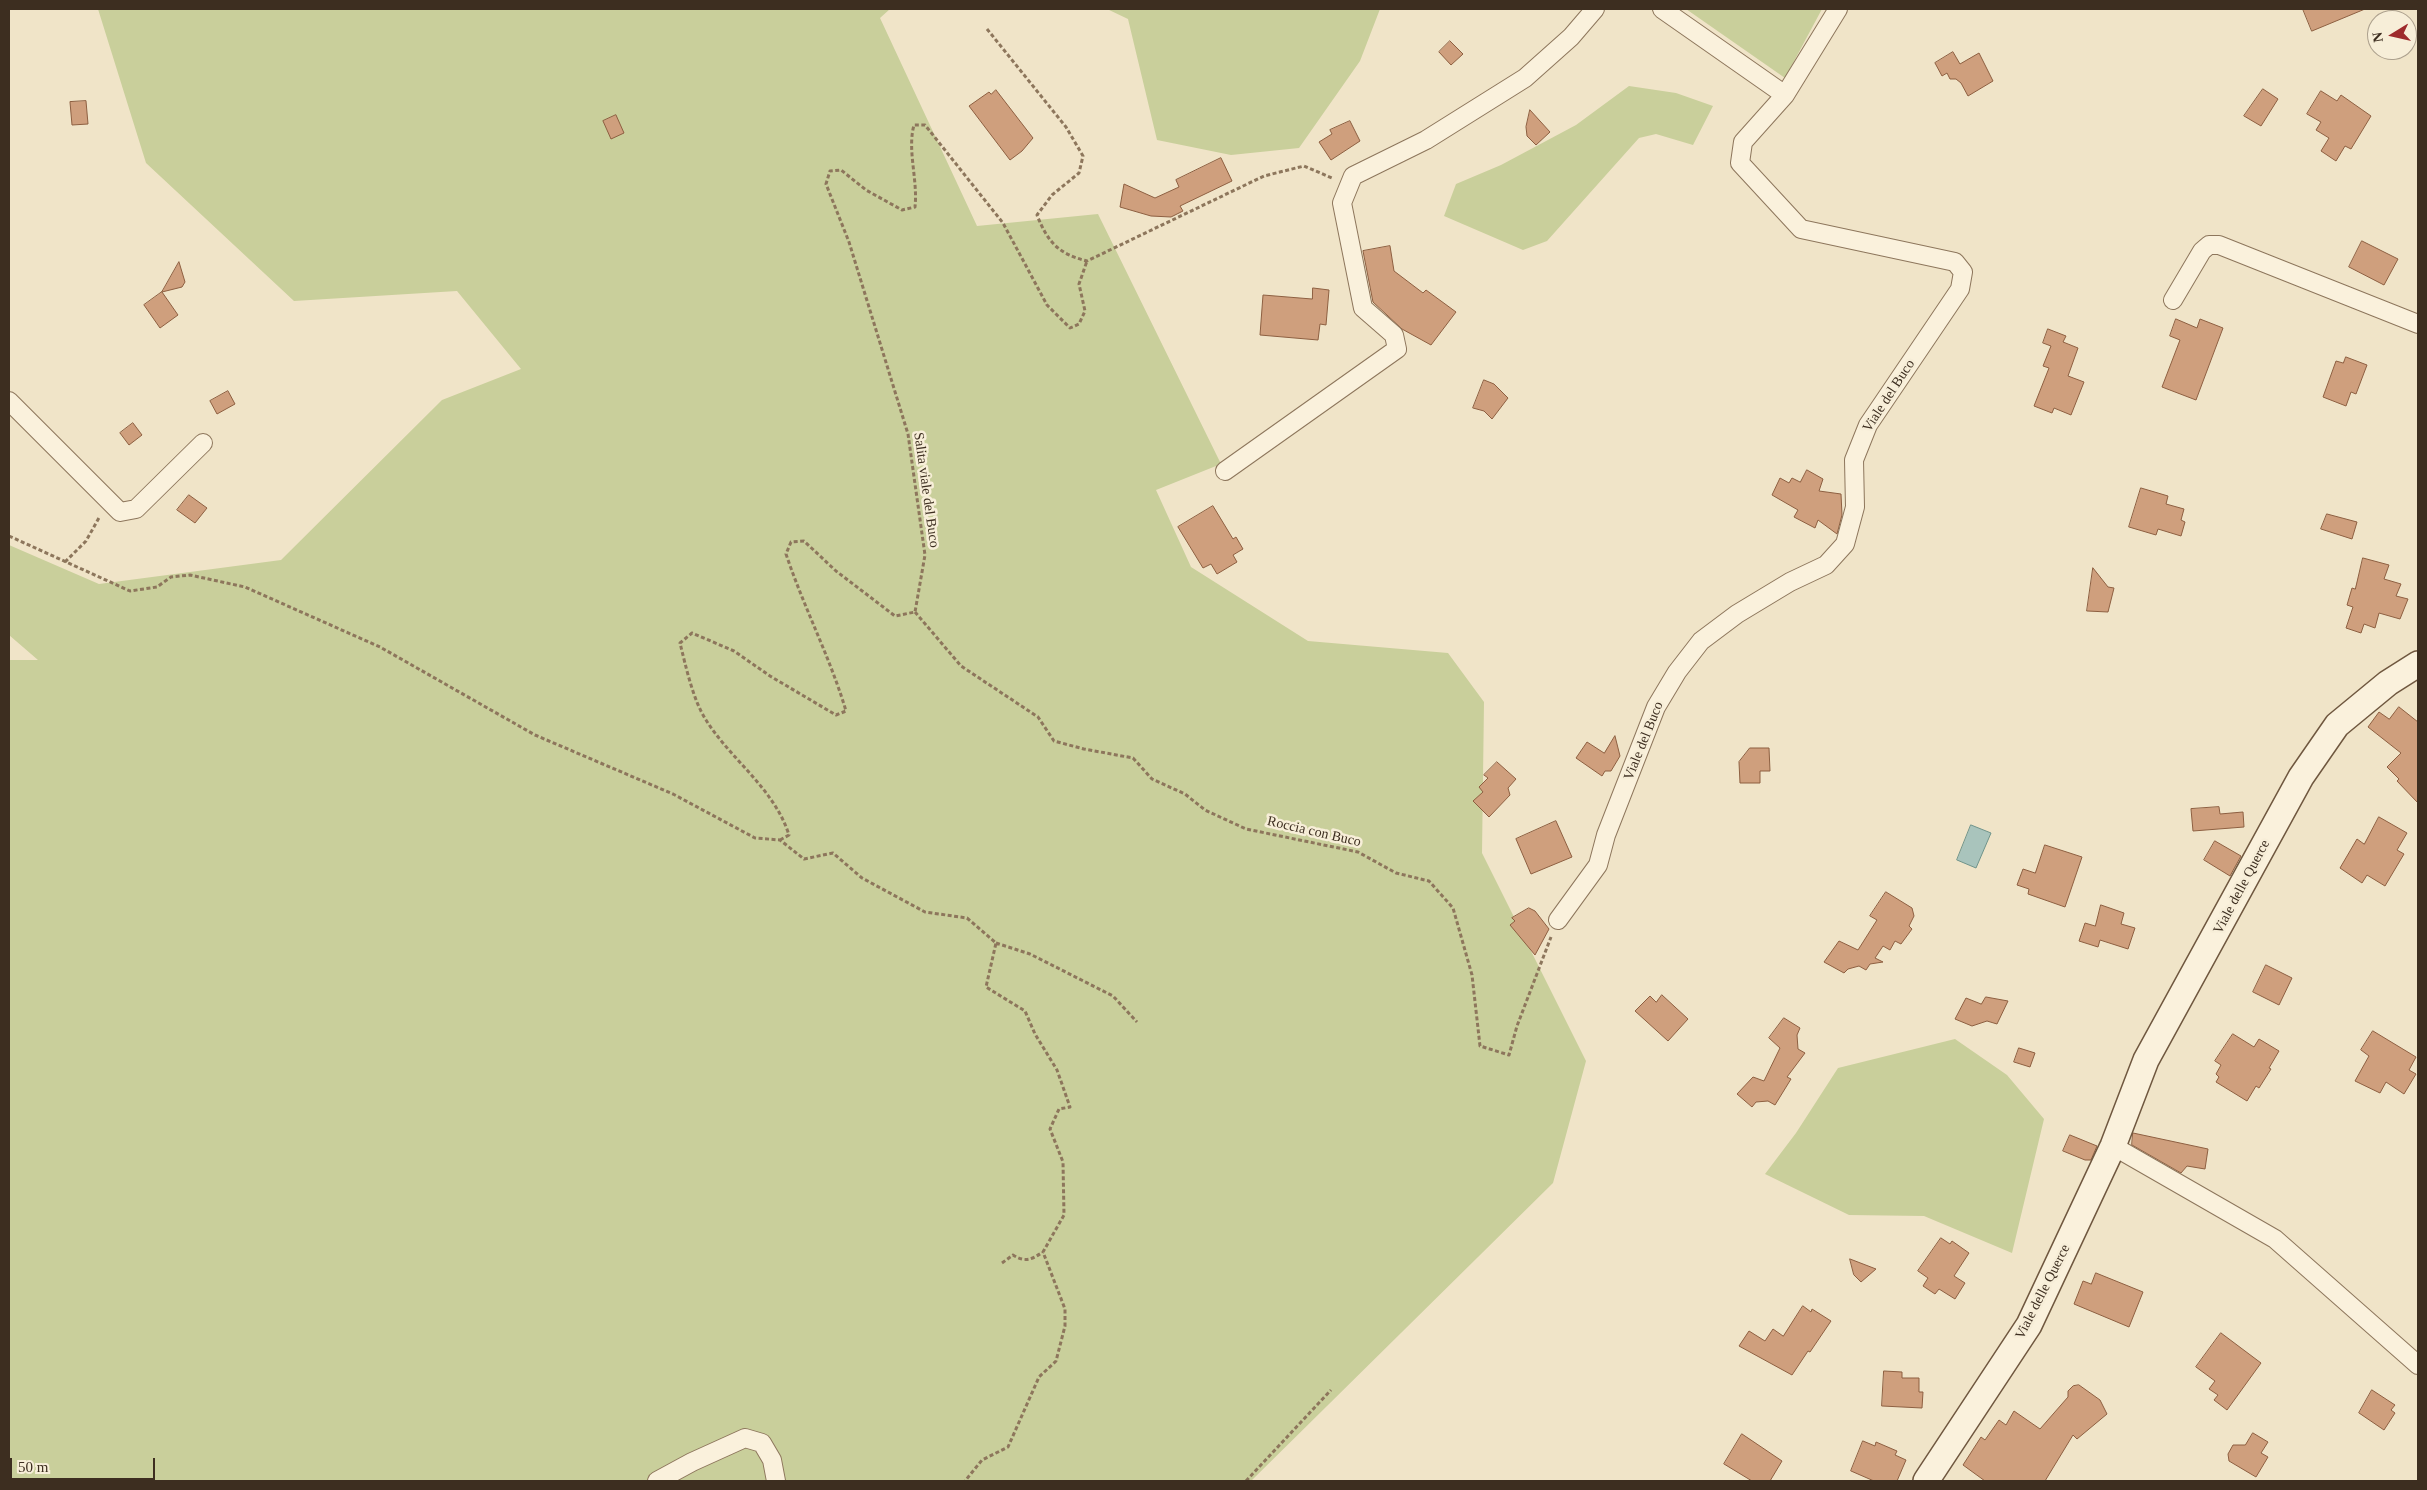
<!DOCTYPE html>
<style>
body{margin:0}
#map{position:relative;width:2427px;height:1490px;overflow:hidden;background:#f0e4c8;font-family:Georgia,serif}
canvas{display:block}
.frame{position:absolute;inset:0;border:10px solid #3d2e20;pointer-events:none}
.north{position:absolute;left:2367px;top:10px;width:50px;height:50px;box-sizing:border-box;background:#f7eed8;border:1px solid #ada18e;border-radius:50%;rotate:261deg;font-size:14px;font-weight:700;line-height:20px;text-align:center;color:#3d2e20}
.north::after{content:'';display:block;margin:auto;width:18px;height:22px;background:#9e2a2b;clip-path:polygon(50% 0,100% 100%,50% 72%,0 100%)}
.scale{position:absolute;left:10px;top:1458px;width:145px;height:22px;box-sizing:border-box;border:2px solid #3d2e20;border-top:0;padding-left:6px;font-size:15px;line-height:18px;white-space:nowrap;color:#3d2e20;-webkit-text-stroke:4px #f7eed8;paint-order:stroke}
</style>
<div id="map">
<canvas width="2427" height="1490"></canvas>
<div class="frame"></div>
<div class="north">N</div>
<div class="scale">50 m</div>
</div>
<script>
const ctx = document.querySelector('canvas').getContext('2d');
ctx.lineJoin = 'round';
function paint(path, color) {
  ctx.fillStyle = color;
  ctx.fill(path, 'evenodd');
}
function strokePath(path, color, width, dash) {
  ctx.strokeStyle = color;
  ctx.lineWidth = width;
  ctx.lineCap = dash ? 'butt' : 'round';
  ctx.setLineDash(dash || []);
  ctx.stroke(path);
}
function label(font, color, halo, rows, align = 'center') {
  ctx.font = font + ' Georgia,serif';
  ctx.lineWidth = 5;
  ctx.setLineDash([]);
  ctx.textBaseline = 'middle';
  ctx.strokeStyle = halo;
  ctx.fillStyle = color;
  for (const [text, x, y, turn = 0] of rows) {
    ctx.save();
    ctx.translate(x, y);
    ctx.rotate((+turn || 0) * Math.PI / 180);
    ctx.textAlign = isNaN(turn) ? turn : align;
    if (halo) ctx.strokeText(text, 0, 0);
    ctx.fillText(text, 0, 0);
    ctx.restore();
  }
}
const green = new Path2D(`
 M98,9h792l-10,9 97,208 121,-12 123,250 -65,26 35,77 117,74 140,12 36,49 -2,151 104,208 -33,122 -302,298h-1242v-821h29l-29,-25v-90l90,39 182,-24 161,-160 79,-31 -64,-78 -163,10 -148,-138z
 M1107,9h273l-20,52 -61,87 -68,7 -74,-15 -29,-121z
 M1686,9h136l-37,69z
 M1629,86l47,7 37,13 -20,39 -37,-11 -17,4 -92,103 -24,9 -79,-34 12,-32 45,-19 75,-40z
 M1955,1039l52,36 37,44 -32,134 -88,-37 -75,-1 -84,-41 31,-41 42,-65z`);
const water = new Path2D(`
 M1971,825l20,8 -15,35 -19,-8z`);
const building = new Path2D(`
 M2303,9h62l-53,22z
 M1450,41l13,13 -12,11 -12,-13z
 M1953,52l7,12 19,-11 14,28 -25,15 -7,-13 -5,-4h-6l-3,-6 -5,3 -7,-13z
 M2263,89l15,10 -17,27 -17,-10z
 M996,90l37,48 -11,13 -12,9 -41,-54 20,-14 2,2z
 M2321,91l16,10 4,-6 30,21 -20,33 -6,-3 -9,15 -15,-10 8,-13 -13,-8 5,-8 -14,-8z
 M86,101l2,23 -16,1 -2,-23z
 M1530,110l20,22 -14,13 -9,-9 -1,-9z
 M616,115l8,18 -13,6 -8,-18z
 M1350,121l10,20 -29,19 -12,-18 13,-8 -2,-4z
 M1221,158l11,23 -52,25 3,5 -12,6 -20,-1 -31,-9 4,-23 31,14 24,-11 -3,-7z
 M2362,241l36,18 -14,26 -35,-18z
 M1390,246l4,25 29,22 3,-3 30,22 -25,33 -29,-16 -29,-27 -10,-51z
 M179,262l6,20 -3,5 -20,5z
 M1313,288l16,2 -3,35 -6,-1 -2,16 -58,-5 3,-40 49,4z
 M162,292l16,23 -18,13 -16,-23z
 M2176,319l21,9 3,-9 23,9 -27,72 -34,-13 18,-47 -10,-4z
 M2048,329l18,7 -3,6 15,6 -10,28 16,6 -13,33 -17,-7 -2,5 -18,-7 15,-38 -6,-2 8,-20 -8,-3z
 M2346,357l21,8 -11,29 -5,-2 -5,14 -23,-9 13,-36 7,2z
 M1484,380l10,4 14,14 -16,21 -8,-8 -11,-3z
 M228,391l7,13 -18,10 -7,-13z
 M133,423l9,12 -13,10 -9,-12z
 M1807,470l16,9 -4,12 22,3 1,21 -5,19 -19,-14 -3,8 -21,-11 4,-7 -26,-15 8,-17 9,5 3,-5 8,4z
 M2141,488l27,8 -2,8 18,5 -3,11 4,2 -4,14 -23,-7 -2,6 -27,-8z
 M189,495l18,13 -12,15 -18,-13z
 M1213,506l20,33 3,-2 7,12 -10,6 4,7 -20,12 -6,-10 -8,4 -25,-41z
 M2327,514l30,8 -5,17 -31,-10z
 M2363,558l26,7 -5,14 17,5 -5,12 12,3 -8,20 -21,-6 -4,15 -11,-4 -3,9 -15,-5 7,-21 -6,-2 5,-17 3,1z
 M2093,568l15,19 6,1 -6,24 -21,-1z
 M2399,707l19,15v81l-21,-22 2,-2 -12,-12 14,-14 -33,-26 11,-15 10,7z
 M1615,736l5,20 -9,15h-6l-3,5 -26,-18 11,-16 17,11z
 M1750,748h19l1,23h-10v12h-20l-1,-21z
 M1497,762l19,17 -8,9 2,7 -21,22 -16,-16 10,-9 -4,-5 9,-9 -4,-3z
 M2219,807l1,7 23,-2 1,15 -51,4 -2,-22z
 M2379,817l28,16 -10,17 7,4 -19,32 -18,-11 -5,8 -22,-15 17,-29 7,5z
 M1556,821l16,36 -41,17 -15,-35z
 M2215,841l26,15 -11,20 -26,-16z
 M2045,845l37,12 -17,50 -37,-13 1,-5 -12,-4 6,-16 12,4z
 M1886,892l26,16 2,8 -5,10 3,3 -11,15 -6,-3 -5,9 -7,-4 -8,12 8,4 -13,2 -4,6 -7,-4 -11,3 -4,4 -20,-11 15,-21 19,9 19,-30 -7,-4z
 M2101,905l23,8 -3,11 14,4 -7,21 -28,-9 -2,7 -19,-6 6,-18 10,3z
 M1529,908l6,3 14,18 -14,26 -25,-30 5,-4 -3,-3z
 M2266,965l26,13 -13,27 -26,-13z
 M1662,995l26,24 -20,22 -33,-30 15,-15 6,6z
 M1986,997l22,4 -11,23 -10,-3 -15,5 -17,-7 11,-21 15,6z
 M1784,1018l16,10 -3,7 1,14 7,4 -18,24 4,2 -16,26 -7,-4 -12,1 -4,5 -15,-13 16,-17 11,4 16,-33 -11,-10z
 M2373,1031l43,26 -7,13 7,4 -12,20 -18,-12 -6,11 -25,-12 14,-25 -8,-6z
 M2233,1034l21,13 5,-8 20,12 -10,17 2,1 -12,19 -3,-2 -9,15 -31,-19 3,-5 -3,-3 5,-9 -6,-4z
 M2019,1048l16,5 -5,14 -16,-5z
 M2133,1133l75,16 -3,20 -18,-3 -6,7 -49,-28z
 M2070,1135l27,11 -6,14h-6l-22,-9z
 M1941,1238l9,6 2,-3 17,12 -15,23 11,7 -10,16 -16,-10 -4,5 -12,-8 5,-8 -10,-7z
 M1850,1259l26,10 -15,13 -7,-7z
 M2096,1273l47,19 -14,35 -55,-23 9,-23 8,3z
 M1803,1306l8,6 1,-3 19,12 -21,31 -2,-1 -16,24 -53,-29 10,-15 16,10 8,-12 10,7z
 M2221,1333l40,30 -34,47 -13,-10 4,-5 -9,-6 6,-8 -19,-14z
 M1884,1371l18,1v6h17v14h4l-1,16 -40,-2z
 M2079,1385l21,15 7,14 -30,25 -4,-4 -28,46h-60l-22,-16 18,-28 4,3 14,-20 7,5 8,-14 26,18 28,-32v-6l5,-5z
 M2372,1390l23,15 -4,5 4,3 -11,17 -25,-17z
 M2253,1433l15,9 -7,11 7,4 -12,20 -27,-16 -1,-7 5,-9h12z
 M1742,1434l40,27 -12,20h-18l-28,-17z
 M1863,1441l12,5 1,-4 21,9 -2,4 11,5 -9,21h-23l-23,-10z`);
const path = new Path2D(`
 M987,29l79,98 17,29 -4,17 -27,22 -15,20c11,28 22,39 50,46l177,-85 40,-10 28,12
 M9,536l121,55 27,-4 14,-10 19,-2 55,12 135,60 155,88 138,59 82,44 25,2 24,19 29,-6 29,25 63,34 42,6 29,25 -10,44 39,24 10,23 22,36 13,37 -11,2 -9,20 13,33 1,53 -21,37 22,57v17l-9,35 -17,16 -31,70 -26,13 -17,21
 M65,562l21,-21 14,-25
 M915,612l46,54 77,51 16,24 30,8 49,9 19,21 33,15 20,16 41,19 112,23 38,21 33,8 24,27 19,67 8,71 29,9 8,-29 34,-89
 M780,840l9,-5c-15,-47 -58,-75 -83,-115 -13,-20 -20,-53 -26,-77l12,-10 42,18 36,25 66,39 10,-4c-16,-54 -42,-103 -60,-157l5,-12 13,-1 32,30 59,45 20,-4 10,-57 -17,-121 -59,-192 -23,-58 4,-13 11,-1 25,20 36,20 13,-3c3,-27 -8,-57 -1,-82h11l78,98 44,82 23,23 9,-4 6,-13 -6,-27 8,-23
 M996,943l34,11 83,42 24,26
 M1002,1263l11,-8c13,8 19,4 30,-3
 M1246,1481l85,-91`);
const street = new Path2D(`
 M1662,9l123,86
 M2173,300l29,-49 7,-6h10l199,79
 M9,401l111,111 16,-3 67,-66
 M1225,471l172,-122 -3,-14 -31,-27 -21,-105 11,-27 73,-36 99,-62 46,-41 24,-28
 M1558,920l40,-55 8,-30 50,-128 21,-35 24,-31 36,-27 53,-32 36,-17 19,-21 10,-37 -1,-47 14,-35 92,-136 3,-17 -8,-10 -154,-33 -61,-66 3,-21 42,-47 53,-86
 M2113,1146l162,93 143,126
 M657,1481l35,-19 53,-24 17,5 10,17 4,21`);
const secondary = new Path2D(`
 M1926,1481l103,-156 84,-179 33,-86 155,-283 36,-52 51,-42 30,-19`);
const streetNames = [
 ["Viale del Buco",1889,396,-57],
 ["Salita viale del Buco",926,490,82],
 ["Viale del Buco",1644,741,-68],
 ["Roccia con Buco",1314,832,13],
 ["Viale delle Querce",2242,887,-62],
 ["Viale delle Querce",2043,1292,-63]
];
paint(green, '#c9cf9b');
paint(water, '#a9c4bc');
strokePath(water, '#6f938a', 1);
paint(building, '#cf9f7d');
strokePath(building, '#8d5f41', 1);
strokePath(street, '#8d765c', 20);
strokePath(secondary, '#6f573f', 28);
strokePath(path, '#8d765c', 3, [4, 2.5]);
strokePath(street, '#faf1dc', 18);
strokePath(secondary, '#faf1dc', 25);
label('14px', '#3d2e20', '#f7eed8', streetNames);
</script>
